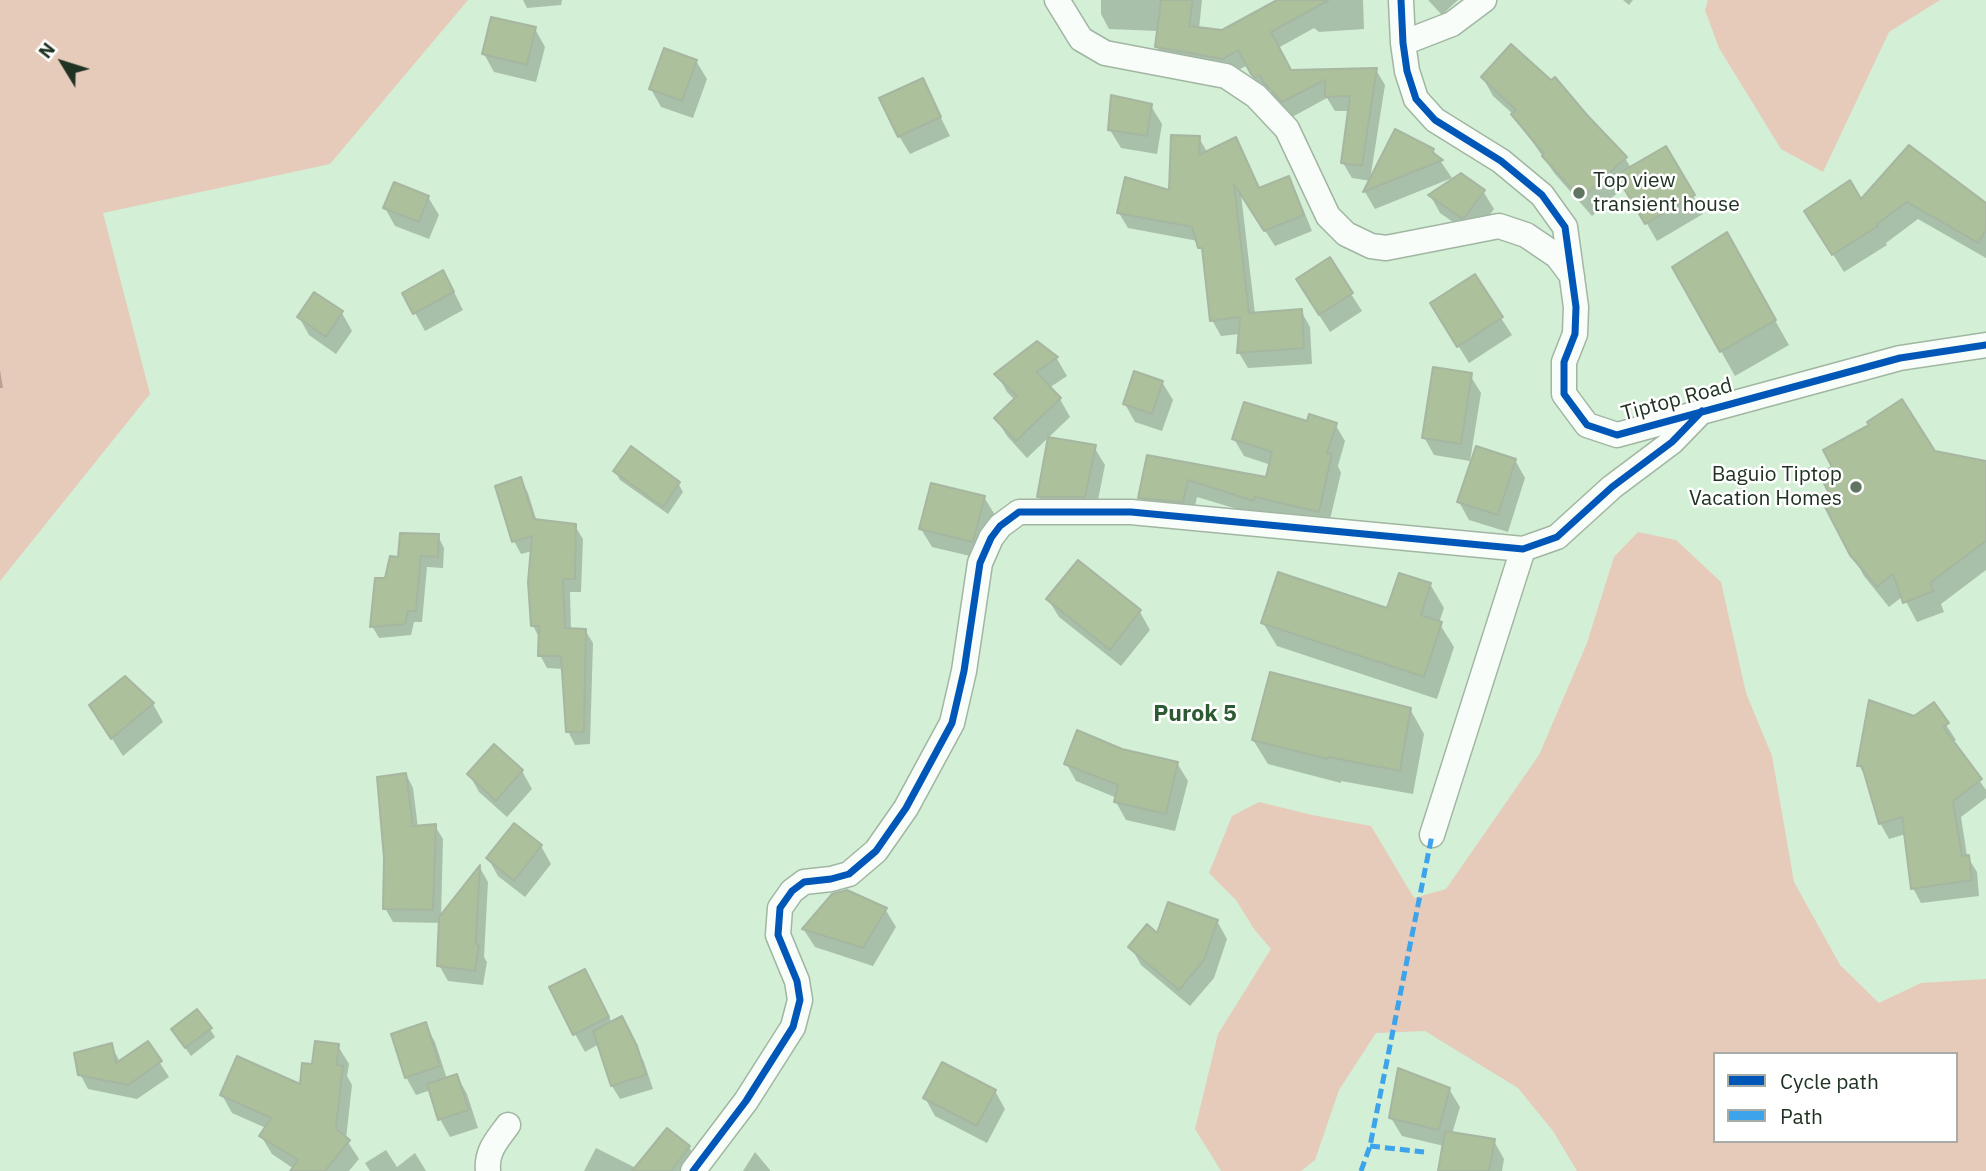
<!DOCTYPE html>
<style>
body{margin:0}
#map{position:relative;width:1986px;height:1171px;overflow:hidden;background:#d3efd5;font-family:"IBM Plex Sans",sans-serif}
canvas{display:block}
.legend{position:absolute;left:1713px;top:1052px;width:245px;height:91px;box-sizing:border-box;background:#fff;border:2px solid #a6ada7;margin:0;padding:9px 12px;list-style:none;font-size:21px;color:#203322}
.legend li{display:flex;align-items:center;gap:14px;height:35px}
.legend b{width:35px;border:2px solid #a6ada7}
.north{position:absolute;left:28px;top:28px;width:70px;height:70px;-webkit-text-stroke:5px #fff;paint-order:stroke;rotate:308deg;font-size:19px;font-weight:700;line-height:28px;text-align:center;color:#203322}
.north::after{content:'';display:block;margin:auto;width:24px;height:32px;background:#203322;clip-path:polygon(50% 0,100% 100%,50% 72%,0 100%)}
</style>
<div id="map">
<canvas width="1986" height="1171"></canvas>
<ul class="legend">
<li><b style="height:9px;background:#0057b8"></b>Cycle path</li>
<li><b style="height:9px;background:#3da3ea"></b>Path</li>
</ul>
<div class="north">N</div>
</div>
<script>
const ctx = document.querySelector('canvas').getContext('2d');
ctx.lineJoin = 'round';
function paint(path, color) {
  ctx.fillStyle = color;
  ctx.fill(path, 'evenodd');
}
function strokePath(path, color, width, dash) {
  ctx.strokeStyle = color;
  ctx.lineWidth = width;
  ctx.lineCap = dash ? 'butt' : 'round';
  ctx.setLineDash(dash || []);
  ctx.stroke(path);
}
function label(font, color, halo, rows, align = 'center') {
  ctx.font = font + ' "IBM Plex Sans",sans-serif';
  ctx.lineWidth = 5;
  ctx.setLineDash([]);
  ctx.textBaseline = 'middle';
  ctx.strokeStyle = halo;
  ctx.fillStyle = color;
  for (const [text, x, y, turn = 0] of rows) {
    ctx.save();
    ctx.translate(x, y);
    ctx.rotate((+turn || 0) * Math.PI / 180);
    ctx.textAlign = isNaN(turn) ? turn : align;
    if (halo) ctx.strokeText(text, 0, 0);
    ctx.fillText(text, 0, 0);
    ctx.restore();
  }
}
const green = new Path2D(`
 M0,0h468l-138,164 -227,49 47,181 -150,187z
 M1708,0h232l-51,32 -66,140 -42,-23 -62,-101 -14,-38z
 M1638,532l38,8 45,42 25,111 26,63 22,126 46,83 39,38 42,-20 65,-4v192h-409l-24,-40 -35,-43 -93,-57 -49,2 -37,57 -24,70 -14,11h-80l-26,-42 23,-95 53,-85 -17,-20 -18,-29 -27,-27 23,-57 27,-14 53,13 59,11 43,72 32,-9 93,-134 48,-112 27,-86zM1715,1054h241v87h-241z`);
const shadow = new Path2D(`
 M523,0h39l-1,5 -34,3z
 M1101,0h101l-3,29 23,3 59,-32h82l1,29 -45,3 -5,-4 -36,20 13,24 85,-2 9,15 -15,95 63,-30 19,28 -77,31 -10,-17 6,-11 -19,-3 -9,-15 7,-52h-15l-8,-13 -35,19 -17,-18 -5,-9 -5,2 -4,-2 -13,-25 -16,8 -67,-11 -8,-15 1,-16 -49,-2 -8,-15z
 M1428,0h30l-16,15z
 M1623,0h10l-4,5z
 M535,29l10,18 -9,35 -42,-10 -10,-18z
 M696,61l11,18 -14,39 -32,-11 -10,-18z
 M1483,78l142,80 6,10 35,-20 37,66 -46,27 -32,-55 -33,30 -37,-42 -42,-60 -20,-18z
 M922,80l28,56 -40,18 -11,-18z
 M1151,106l11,18 -5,30 -36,-6 -11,-18z
 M1199,138l8,14 28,-12 25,49 28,-11 9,16 15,37 -37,15 -34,-52 14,120 46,-3 9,16 2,37 -64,4 -9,-15 1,-19 -19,2 -9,-16 -7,-64 -7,-15 -70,-13 -9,-15 51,-21z
 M1910,147l76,58v53l-68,-39 -32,24 1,2 -43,27 -27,-43 44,-27z
 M1483,191l11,18 -19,26 -2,1 -33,-23 -10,-18z
 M428,197l11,18 -10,24 -34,-13 -10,-18z
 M1726,234l63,111 -54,31 -61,-108z
 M453,290l10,20 -38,21 -21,-38z
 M1351,294l11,17 -32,21 -22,-34z
 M342,313l10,18 -16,23 -27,-19 -10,-18z
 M1501,318l11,17 -43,28 -26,-42z
 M1037,343l20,16 10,17 -18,12 11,11 10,18 -43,41 -20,-22 -11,-18 19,-18 -8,-8 -10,-18z
 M0,370l3,18h-3z
 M1470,375l11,18 -11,68 -36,-6 -10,-18z
 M1162,382l11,18 -11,31 -27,-9 -10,-18z
 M1308,423l27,1 10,17 -7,25 3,7 -13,55 -64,-11 -67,-20 -5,22 -43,-5 -9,-17 9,-40 119,22 3,-14 -27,-9 -10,-17z
 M1094,447l11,18 -10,50h-46l-10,-18z
 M1934,453l52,10v107l-45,34 3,8 -27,10 -14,-26 -14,11 -25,-31 -12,-22z
 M1515,460l10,18 -17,54 -39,-12 -10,-18z
 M615,471l63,12 5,9 -15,22 -48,-34z
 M521,479l7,14 9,29 38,4 8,13 -2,53h-11l1,38h14l8,13 -3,101 -15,1 -7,-14 -4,-62 -17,-1 -7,-13v-16l-7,-13 -1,-75 -11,3 -7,-13z
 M984,497l11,18 -12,44 -51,-12 -11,-18z
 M438,536l6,12 -1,20 -16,-1 -5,55h-8l-3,13 -32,3 -7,-12 14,-46 14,-20z
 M1430,584l14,24 -5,15 15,24 -17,52 -160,-53 -14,-23 125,-13z
 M1048,599l92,13 10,18 -29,36 -62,-49z
 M125,678l28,26 10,18 -40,34 -21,-33z
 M1933,705l23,35 -4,2 34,48v8l-25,19 6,39 10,16 2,24 -58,7 -8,-15 -7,-54 -17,5 -9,-16 -13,-43 -8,-15z
 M1410,709l14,25 -11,60 -72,-13v2l-73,-19 -15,-24z
 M494,746l28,25 10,18 -25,28 -28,-25 -10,-18z
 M1122,750l55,13 11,18 -13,50 -49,-11 -10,-18 1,-4 -41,-17 -10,-18z
 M406,774l7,14 5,40 17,-2 8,13 -2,79 39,-50 8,14 -4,75 3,5 -4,23 -35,-4 -9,-16 2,-42 -48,-1 -8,-14z
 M541,846l10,18 -26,33 -27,-21 -10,-18z
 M885,909l11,18 -23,39 -58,-19 -11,-17z
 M1217,921l10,18 -13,39 -24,28 -49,-41 -10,-18 27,-11z
 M595,989l17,34 17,9 15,30 9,27 -33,10 -8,-13 -13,-42 -14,8 -10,-18z
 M425,1024l10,18 12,37 10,-3 10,18 11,34 -28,9 -10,-18 -9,-29 -15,5 -10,-18z
 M210,1029l5,8 -24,19 -13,-18z
 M147,1043l22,34 -32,22 -49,-10 -8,-15 31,-29 9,17z
 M338,1046l11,18 -2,12 5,9 -6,54 13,20 -10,12h-52l-25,-17 -11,-18 5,-8 -34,-15 -10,-18 79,-9 12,-20z
 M1449,1089l11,18 -8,27 42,7 10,18 -2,12h-62l4,-25 -42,-10 -11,-18z
 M995,1091l10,18 -18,34 -52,-27 -10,-18z
 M668,1130l21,17 10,18 -4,6h-40z
 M596,1148l46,23h-58z
 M386,1150l11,17 18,-14 11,18h-56l-5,-8z
 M755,1152l15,18v1h-27z`);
const building = new Path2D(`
 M1161,0h32l-4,26 33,4 55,-30h52l-58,32 20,38 86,-2 -15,98 -21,-3 9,-67 -25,1v-17l-43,22 -18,-19 -4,-8 -5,3 -4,-4 -13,-24 -15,9 -68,-12z
 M491,17l45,10 -9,38 -45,-11z
 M1511,44l40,36 4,-3 32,38 40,42 -46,42 -39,-43 2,-2 -33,-40 5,-4 -35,-33z
 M664,48l33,12 -15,41 -33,-12z
 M923,78l18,39 -43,20 -19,-39z
 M1111,95l41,9 -5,32 -39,-6z
 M1395,129l39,20 -2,3 11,8 -80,32z
 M1171,135l29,1 -1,19 37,-18 23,51 30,-12 15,39 -40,16 -30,-47 15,129 53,-4 2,39 -67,5 3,-36 -30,4 -8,-73h-4l-6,-21 -75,-14 8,-36 44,13z
 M1909,145l77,58v27l-8,13 -71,-41 -30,22 1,2 -46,29 -28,-44 46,-31 11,19z
 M1666,146l29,49 -50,29 -29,-49z
 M1461,173l24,17 -20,27 -4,1 -33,-23z
 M394,182l35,14 -10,26 -36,-14z
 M1727,232l49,88 -56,32 -48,-85z
 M1330,257l23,36 -34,22 -23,-36z
 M443,270l11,22 -41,22 -11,-21z
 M1475,274l28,43 -46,30 -27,-44z
 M314,292l29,19 -17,26 -29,-20z
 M1037,341l21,16 -22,15 25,26 -45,43 -22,-23 23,-22 -23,-22z
 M1433,367l39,6 -11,71 -39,-6z
 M1134,371l29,10 -11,33 -29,-10z
 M1902,399l33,52 51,10v80l-56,42 4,8 -31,12 -10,-29 -16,13 -27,-32 -27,-52 9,-4 -13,-25 13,-7 -9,-17 46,-25 -2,-3z
 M1244,402l63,19 2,-7 28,9 -10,30 5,1 -13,58 -64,-15 -1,4 -66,-21 -5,22 -45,-4 9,-43 119,22 6,-25 -40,-13z
 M1048,437l48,8 -11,52h-48z
 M631,446l49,36 -17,25 -50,-36z
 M1476,446l40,13 -18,56 -41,-13z
 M521,477l13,42 42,5 -1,55h-12l2,49 21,1 -2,103h-18l-5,-76h-23l1,-30h-8l-3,-44 4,-46 -20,6 -17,-56z
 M931,483l54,13 -12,46 -54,-13z
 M400,533l39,1 -1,23 -17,-1 -5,55h-8l-3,13 -35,3 5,-49h10l5,-22 8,1z
 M1078,560l63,50 -31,40 -64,-51z
 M1278,572l109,36 12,-35 32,10 -10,32 21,7 -18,55 -163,-54z
 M1270,672l141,36 -11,63 -72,-14 -1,2 -75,-19z
 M125,676l29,27 -43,36 -22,-34z
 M1869,700l45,16 20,-14 15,21 -6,4 39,52 -29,22 9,55 7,-1 3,25 -61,9 -9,-72 -23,7 -17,-58h-5z
 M1077,730l45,19 56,13 -12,52 -52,-12 4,-17 -54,-21z
 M494,744l29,26 -27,31 -29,-27z
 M406,773l7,53 23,-2 -3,86 -50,-1 1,-51 -7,-81z
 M514,823l28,22 -28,36 -28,-23z
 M480,865l-4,79 3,1 -4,26 -38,-5 2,-49z
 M847,890l40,18 -24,40 -61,-19 30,-35z
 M1168,902l50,18 -14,40 -25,30 -51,-43 19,-23 10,9z
 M585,969l24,48 -36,18 -24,-48z
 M197,1009l15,19 -27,20 -14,-19z
 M622,1016l15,30 9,29 -35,11 -18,-55z
 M426,1022l14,44 -35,12 -14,-44z
 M148,1041l14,20 -34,24 -50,-10 -4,-22 38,-10 4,20z
 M315,1041l24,3 -2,21 6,1 -7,63 14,11 -25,31h-35l8,-11 -39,-24 12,-18 -51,-23 17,-39 63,28 2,-21 10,1z
 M942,1062l54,28 -19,36 -54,-28z
 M1398,1068l52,20 -11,42 -50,-12z
 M457,1074l12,36 -31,10 -11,-36z
 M667,1128l23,18 -19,25h-39z
 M1445,1131l50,8 -6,32h-51z`);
const minor = new Path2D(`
 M1057,0l24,39 24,14 121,23 30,20 31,33 41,87 18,18 25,12 15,2 113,-22 27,9 31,21 15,20
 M1401,0l2,43 4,28 9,28 19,21 66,41 41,34 23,32 11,80 -1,27 -11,28v32l23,31 30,10 283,-77 86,-13
 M1403,43l49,-19 32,-24
 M1432,835l91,-286
 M488,1171c-2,-20 9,-31 20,-46
 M693,1171l53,-70 47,-74 7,-27 -3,-19 -19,-46 2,-27 12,-17 12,-9 27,-3 18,-5 27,-23 30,-43 46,-85 12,-52 16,-108 11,-25 9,-12 19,-14h112l392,37 34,-12 55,-50 60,-45 30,-31`);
const quiet = new Path2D(`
 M1370,1146l54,6
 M1361,1171l9,-25 62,-311`);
const cycleway = new Path2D(`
 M1401,0l2,43 4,28 9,28 19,21 66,41 41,34 23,32 11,80 -1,27 -11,28v32l23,31 30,10 283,-77 86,-13
 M693,1171l53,-70 47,-74 7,-27 -3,-19 -19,-46 2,-27 12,-17 12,-9 27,-3 18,-5 27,-23 30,-43 46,-85 12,-52 16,-108 11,-25 9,-12 19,-14h112l392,37 34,-12 55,-50 60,-45 30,-31`);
const markers = [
 [1579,193,7,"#5f7561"],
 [1856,487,7,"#5f7561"]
];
const poiNames = [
 ["Top view",1593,181],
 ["transient house",1593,205],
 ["Baguio Tiptop",1842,475,"right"],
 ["Vacation Homes",1842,499,"right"]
];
const streetNames = [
 ["Tiptop Road",1677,400,-15]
];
const neighbourhoodNames = [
 ["Purok 5",1195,714]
];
paint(green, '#e6caba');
paint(shadow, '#0003');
paint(building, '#abc09b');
strokePath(building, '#a6b6a1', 2);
strokePath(minor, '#a1b6a2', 27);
strokePath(minor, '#f8fdf9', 24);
strokePath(quiet, '#3da3ea', 5, [10, 5]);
strokePath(cycleway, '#0057b8', 7);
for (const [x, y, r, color] of markers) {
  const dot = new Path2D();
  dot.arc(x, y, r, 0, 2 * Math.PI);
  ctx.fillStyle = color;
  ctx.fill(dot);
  strokePath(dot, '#fff', 2.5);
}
label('21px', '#203322', '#fff', poiNames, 'left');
label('21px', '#203322', '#fff', streetNames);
label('bold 23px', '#2d5933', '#fff', neighbourhoodNames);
</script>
